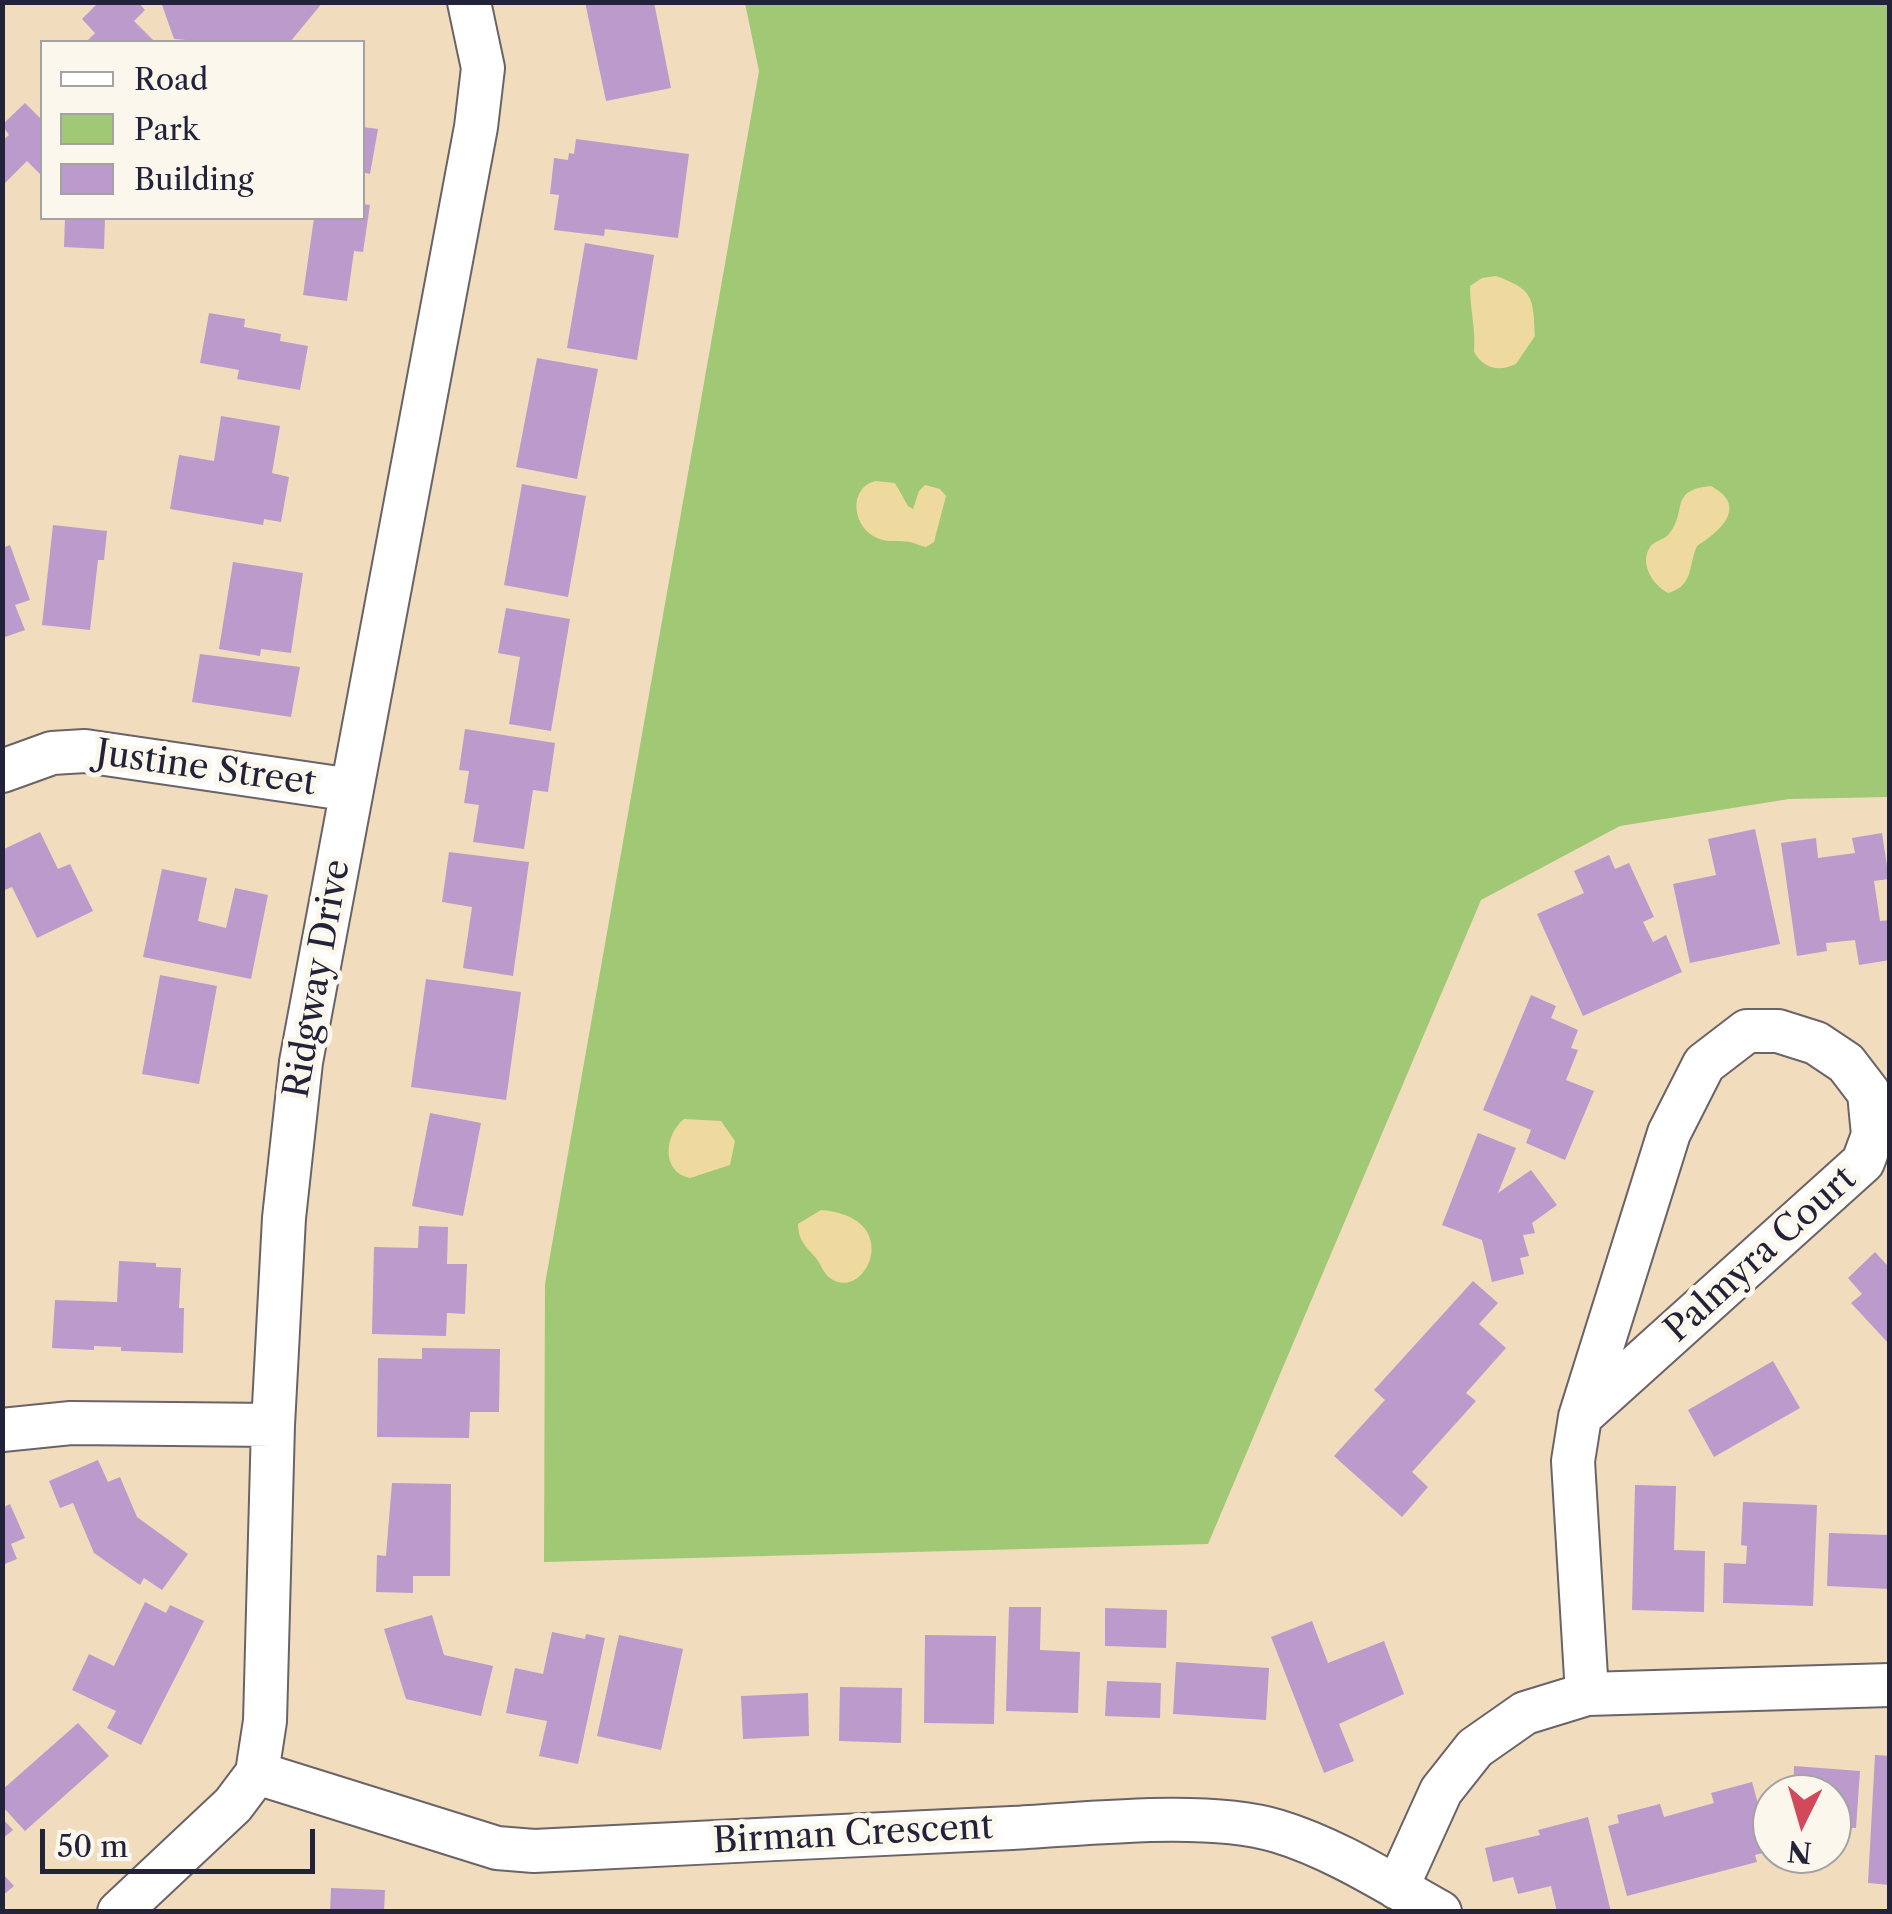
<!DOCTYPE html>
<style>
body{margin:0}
#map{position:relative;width:1892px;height:1914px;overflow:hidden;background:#f1ddbd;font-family:"Libre Caslon Text",serif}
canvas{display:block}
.frame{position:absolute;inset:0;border:5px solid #22223b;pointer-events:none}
.legend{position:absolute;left:40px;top:40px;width:325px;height:180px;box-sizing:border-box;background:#fbf7ec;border:2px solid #a4a2a5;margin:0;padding:12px 18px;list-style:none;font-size:30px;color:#22223b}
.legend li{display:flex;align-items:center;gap:20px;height:50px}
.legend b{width:50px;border:2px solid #a4a2a5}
.north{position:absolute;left:1752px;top:1774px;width:100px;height:100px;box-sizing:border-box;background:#fbf7ec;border:2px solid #a4a2a5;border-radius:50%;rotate:185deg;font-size:28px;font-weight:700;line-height:40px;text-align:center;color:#22223b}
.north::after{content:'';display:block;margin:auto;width:35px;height:45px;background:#d1495b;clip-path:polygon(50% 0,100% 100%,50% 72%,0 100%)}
.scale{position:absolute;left:40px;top:1829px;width:275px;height:45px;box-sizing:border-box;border:5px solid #22223b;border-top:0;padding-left:12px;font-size:30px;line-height:35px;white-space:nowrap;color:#22223b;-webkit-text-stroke:8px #fbf7ec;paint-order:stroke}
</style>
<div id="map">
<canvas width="1892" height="1914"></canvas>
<div class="frame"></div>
<ul class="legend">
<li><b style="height:12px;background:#fff"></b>Road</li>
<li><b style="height:28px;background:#a1c874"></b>Park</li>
<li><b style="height:28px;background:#ba9bcc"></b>Building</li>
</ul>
<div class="north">N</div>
<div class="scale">50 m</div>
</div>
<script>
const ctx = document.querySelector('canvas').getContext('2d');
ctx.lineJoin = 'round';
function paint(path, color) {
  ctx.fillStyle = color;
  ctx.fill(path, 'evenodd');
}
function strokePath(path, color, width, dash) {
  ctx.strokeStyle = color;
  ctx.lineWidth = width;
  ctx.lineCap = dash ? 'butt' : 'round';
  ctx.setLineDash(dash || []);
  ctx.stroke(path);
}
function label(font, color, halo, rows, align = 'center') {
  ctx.font = font + ' "Libre Caslon Text",serif';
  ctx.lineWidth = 10;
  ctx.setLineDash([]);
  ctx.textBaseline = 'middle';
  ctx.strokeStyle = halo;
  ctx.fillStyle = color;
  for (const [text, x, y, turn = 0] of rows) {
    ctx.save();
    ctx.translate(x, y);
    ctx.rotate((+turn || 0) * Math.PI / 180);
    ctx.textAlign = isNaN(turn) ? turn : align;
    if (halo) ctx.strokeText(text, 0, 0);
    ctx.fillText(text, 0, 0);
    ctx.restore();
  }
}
const green = new Path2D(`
 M745,3h1144v794l-100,2 -169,27 -139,74 -273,644 -664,18 1,-278 214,-1213z`);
const sand = new Path2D(`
 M1496,276c38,14 37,21 39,60l-19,28c-17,8 -32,5 -42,-12 2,-22 -4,-43 -4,-66l12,-8z
 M875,481l20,2 13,23 5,3 6,-18 6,-6 15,4 6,7 -12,46 -8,5c-6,-1 -11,-4 -16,-5 -10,-2 -22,1 -33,-4 -24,-10 -30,-49 -2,-57z
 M1711,486c37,20 11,44 -14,60 -9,20 -3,40 -29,47 -15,-8 -29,-29 -18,-46 5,-7 13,-6 19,-13 19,-23 -1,-44 42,-48z
 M684,1119l37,2 14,20 -5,24 -40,13c-29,-6 -26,-43 -6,-59z
 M821,1210c86,7 44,94 9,68 -7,-5 -9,-14 -14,-20 -10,-11 -18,-18 -18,-34z`);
const building = new Path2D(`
 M99,2h39l7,8 -11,11 21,21h-69l9,-9 -13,-14z
 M161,2l104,1 58,-1 -33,40h-79l-37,-3z
 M585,2h69l17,86 -65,13z
 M25,103l17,17v56l-15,-15 -25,25v-45l7,-6 -7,-10z
 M362,127l16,2 -8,45 -8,-2z
 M576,139l113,15 -11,84 -73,-9 -1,7 -50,-6 5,-35 -9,-1 4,-36 14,2 1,-7 5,1z
 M362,204l8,1 -7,47 -9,-1 -7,50 -44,-6 11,-77h48z
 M65,218h40l-1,31 -40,-2z
 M585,243l69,12 -17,105 -70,-12z
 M209,313l36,6 -1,8 37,7 -1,7 28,5 -8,44 -63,-11 2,-9 -39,-7z
 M537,358l61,11 -21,110 -61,-12z
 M221,416l59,10 -8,47 17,4 -8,45 -17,-3 -1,6 -93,-16 9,-54 35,6z
 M522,484l64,12 -18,101 -64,-12z
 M53,525l54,6 -3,29h-6l-8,70 -48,-5z
 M10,545l20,55 -15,5 10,25 -23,8v-90z
 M233,562l70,11 -12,80 -30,-4 -1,7 -41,-7z
 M506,608l64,11 -19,112 -42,-7 11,-67 -22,-4z
 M200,654l100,13 -9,50 -99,-15z
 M465,729l90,14 -7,49 -15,-2 -9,59 -51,-7 6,-37 -15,-2 5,-32 -10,-1z
 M1755,829l25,115 -90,19 -17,-79 43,-9 -8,-36z
 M40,832l18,37 12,-5 23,47 -56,27 -25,-51 -10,4v-41z
 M1882,833l7,46 -15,2 6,40 10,-1v40l-31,5 -4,-25 -29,3 1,8 -30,5 -16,-113 35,-5 2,20 37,-5 -3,-15z
 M449,852l80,10 -16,114 -50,-8 9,-61 -30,-5z
 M1609,855l6,14 14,-6 25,54 -11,5 10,20 13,-7 16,37 -99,44 -46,-102 47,-21 -10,-22z
 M162,869l45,9 -9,43 28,7 9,-40 33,7 -17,84 -108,-22z
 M160,975l57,11 -18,98 -57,-10z
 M426,979l95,13 -15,108 -95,-13z
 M1531,995l25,11 -5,12 27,12 -7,18 7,2 -12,30 28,11 -29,69 -39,-17 5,-13 -48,-20z
 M430,1113l51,10 -18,93 -51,-10z
 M1478,1133l38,15 -18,45 33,-23 26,35 -25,18 3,10 -12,2 6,21 -9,2 4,16 -32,8 -10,-42 -40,-15z
 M419,1226l29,1 -1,37h20l-2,50 -18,-1 -1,23 -74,-2 2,-87 44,1z
 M1875,1252l12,13 3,-2v82l-39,-42 11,-9 -14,-16z
 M119,1261l37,2v4l25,1 -2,40h5l-1,45 -62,-2v-4l-27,-1v4l-42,-2 3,-48 62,2z
 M1473,1281l25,22 -19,21 27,24 -40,45 10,8 -64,71 16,15 -26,30 -68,-61 51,-56 -11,-10z
 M422,1348l78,1 -1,63h-29l-1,26 -92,-1 1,-79 44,1z
 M1773,1361l27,47 -86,49 -26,-47z
 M98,1460l10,22 12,-5 17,40 51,37 -26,36 -18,-12 -4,7 -46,-32 -21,-50 -13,5 -11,-27z
 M392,1483l59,1 -1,92h-37v17l-37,-1 1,-37 9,1z
 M1635,1485l41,1 -2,64 31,1 -1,61 -72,-2z
 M1743,1502l74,3 -4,101 -90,-3 1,-40 22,1 1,-18 -6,-1z
 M10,1504l15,34 -14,6 6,15 -15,6v-57z
 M1829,1533l60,2 1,54 -63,-3z
 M145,1602l21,11 4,-8 34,16 -63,124 -34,-17 9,-17 -44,-21 17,-36 25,12z
 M1009,1607h32l-1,43 40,2 -2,61 -72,-2z
 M1105,1608l62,2 -1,38 -61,-2z
 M432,1615l12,40 49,11 -12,50 -75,-17 -22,-70z
 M1312,1621l16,42 56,-22 20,53 -65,30 15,37 -30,12 -53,-136z
 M552,1632l33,7 1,-5 19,4 -27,126 -39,-8 8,-35 -41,-8 9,-45 28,6z
 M619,1635l64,14 -22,101 -64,-14z
 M925,1635l71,1 -2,88 -70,-1z
 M1176,1662l93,6 -3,52 -93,-6z
 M1107,1681l54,2 -1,35 -55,-2z
 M840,1687l62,1 -1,55 -62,-2z
 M808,1693l1,43 -66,3 -2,-43z
 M78,1723l31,33 -84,75 -23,-25v-16z
 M1875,1755l15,1v129l-22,-2z
 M1794,1766l66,5 -4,57 -24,-1v-33h-39z
 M1752,1782l19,69 -16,4 2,7 -130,34 -19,-70 11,-3 -2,-8 43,-11 4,13 50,-14 -3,-10z
 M1588,1817l23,95h-54l-6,-26 -33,8 -5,-17 -20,5 -8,-34 55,-13 -2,-5z
 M2,1818l11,12 -11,9z
 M2,1873l12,13 -12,10z
 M331,1888l54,2 -1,22h-54z`);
const minor = new Path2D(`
 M2,771l50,-18 33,-2 267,39
 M1580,1417l283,-255 10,-27 -4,-42 -23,-30 -30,-20 -38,-12h-31l-43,33 -35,69 -89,284 -7,44 14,233
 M2,1430l69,-7 202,2
 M257,1773l240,75 37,3c159,-8 319,-16 478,-23 75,-4 195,-18 265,3 57,17 111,52 163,81
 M1397,1888l44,-97 34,-43 50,-35 62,-19 303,-9
 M119,1912l114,-107 24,-32 8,-52 8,-296 11,-207 17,-156 175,-935 7,-59 -14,-66`);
const streetNames = [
 ["Justine Street",206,769,8],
 ["Ridgway Drive",318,979,-80],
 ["Palmyra Court",1761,1255,-42],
 ["Birman Crescent",853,1835,-3]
];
paint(green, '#a1c874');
paint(sand, '#eeda9e');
paint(building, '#ba9bcc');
strokePath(minor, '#6a6368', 46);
strokePath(minor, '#fff', 42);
label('35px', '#22223b', '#fbf7ec', streetNames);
</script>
